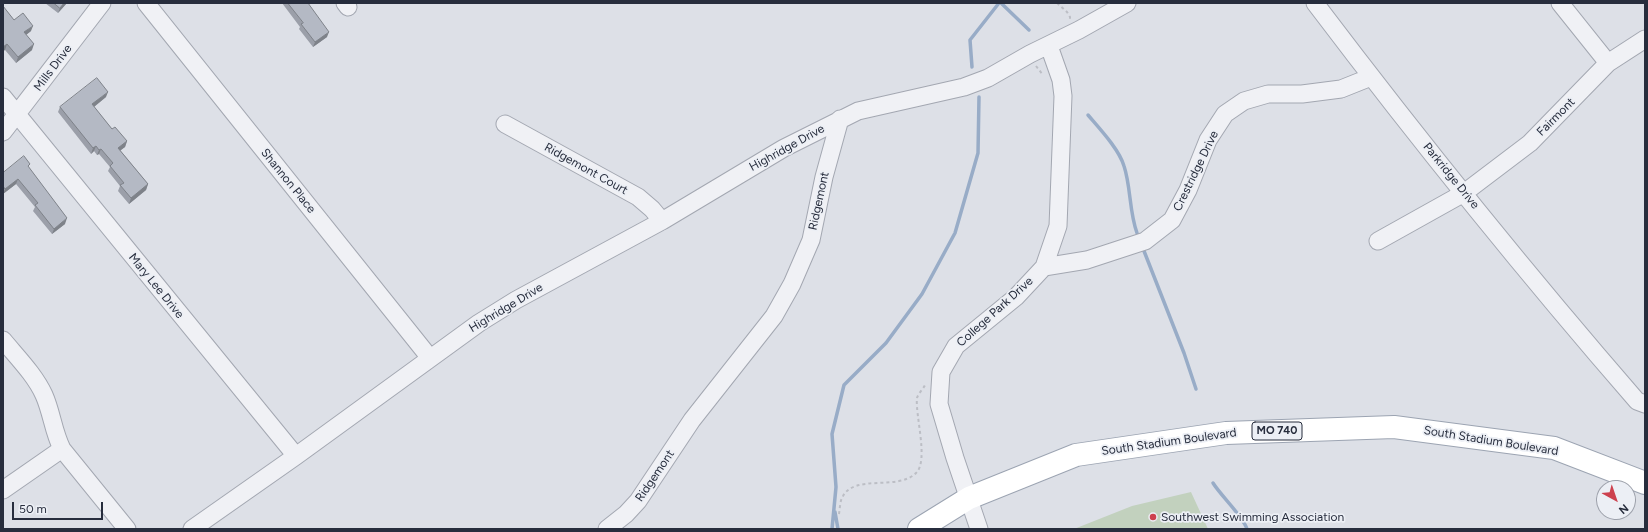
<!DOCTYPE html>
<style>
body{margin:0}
#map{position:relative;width:1648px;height:532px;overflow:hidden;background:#dde0e7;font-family:Figtree,sans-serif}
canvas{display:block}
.frame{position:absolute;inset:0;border:4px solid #272d3d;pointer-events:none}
.north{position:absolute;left:1596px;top:480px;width:40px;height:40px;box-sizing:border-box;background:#eceff5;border:1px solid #9da1ab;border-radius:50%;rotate:140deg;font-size:11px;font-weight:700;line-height:16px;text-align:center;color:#272d3d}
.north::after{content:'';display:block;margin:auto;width:14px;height:18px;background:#cd414e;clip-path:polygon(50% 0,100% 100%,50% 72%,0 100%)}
.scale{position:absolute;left:12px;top:502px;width:91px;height:18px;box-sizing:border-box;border:2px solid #272d3d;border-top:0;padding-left:5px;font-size:12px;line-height:14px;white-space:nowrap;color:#272d3d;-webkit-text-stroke:3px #eceff5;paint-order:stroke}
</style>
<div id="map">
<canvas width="1648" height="532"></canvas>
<div class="frame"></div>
<div class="north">N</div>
<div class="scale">50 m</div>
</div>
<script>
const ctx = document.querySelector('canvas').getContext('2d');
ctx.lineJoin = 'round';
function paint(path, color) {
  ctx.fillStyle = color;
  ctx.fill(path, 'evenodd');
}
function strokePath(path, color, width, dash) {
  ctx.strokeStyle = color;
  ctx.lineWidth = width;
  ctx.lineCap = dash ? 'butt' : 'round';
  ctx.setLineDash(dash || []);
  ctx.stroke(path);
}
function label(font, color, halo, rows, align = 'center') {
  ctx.font = font + ' Figtree,sans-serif';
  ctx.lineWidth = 3.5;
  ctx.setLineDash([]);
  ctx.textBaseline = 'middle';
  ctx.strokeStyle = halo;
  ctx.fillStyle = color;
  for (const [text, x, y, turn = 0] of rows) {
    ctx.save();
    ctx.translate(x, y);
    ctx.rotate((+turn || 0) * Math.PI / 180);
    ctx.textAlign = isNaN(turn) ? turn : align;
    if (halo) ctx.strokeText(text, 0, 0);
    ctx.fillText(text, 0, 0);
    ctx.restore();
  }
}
const green = new Path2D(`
 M1191,492l17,37h-134l58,-23z`);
const stream = new Path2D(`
 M1001,3l28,27
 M972,67l-2,-27 29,-37
 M1088,115c11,13 31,34 36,51 7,21 5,45 13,67
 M1144,251l40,102 12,36
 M1213,483c8,13 30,33 34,46
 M835,512l3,17
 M832,529l4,-42 -4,-53 12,-49 42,-42 36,-49 33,-61 23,-80 1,-56`);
const path = new Path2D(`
 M1057,3l10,9 3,5v2
 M1036,66l7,9
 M839,514c1,-6 1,-14 4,-18 12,-22 55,-5 73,-23 13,-12 -1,-58 1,-75 1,-4 6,-9 8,-13`);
const minor = new Path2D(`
 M146,3l284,355
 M345,3l3,4
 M1315,3c103,136 210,269 322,398l8,3
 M1560,3l48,60
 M3,97l293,359
 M505,124l133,73 14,12 10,12
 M3,132l99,-129
 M1378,241l86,-48 66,-50 78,-80 37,-24
 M1044,267l43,-7 58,-19 27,-21 16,-30 20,-50 17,-26 19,-13 24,-7h34l39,-5 30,-12
 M3,340c14,17 32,35 41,55 8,18 9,36 18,54l65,80
 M3,490l59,-41
 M192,529l104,-73 183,-133 37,-23 146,-79 122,-73 74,-37 106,-24 24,-9 42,-24 49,-24 48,-27
 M607,529l19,-15 12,-13 54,-81 82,-104 18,-32 19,-44 13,-63 16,-58
 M979,529l-24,-71 -16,-54 2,-32 15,-26 60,-49 28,-30 14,-41 5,-130 -2,-16 -12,-34`);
const major = new Path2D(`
 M919,529l50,-31 107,-43 150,-22 168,-6 160,21 91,35`);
const wall = new Path2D(`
 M45,3h22l-9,10z
 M282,3h26l19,34 -14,10 -14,-18 1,-2z
 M3,6l11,14 17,11 -5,4 6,15 -16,13 -11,-13 -2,1z
 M106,97l-12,10 18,22 15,12 -2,6 -5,3 28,34 -2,6 -17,14 -11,-13 2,-5 -12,-15 2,-4 -11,-13 -2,1 -3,-4 -3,3 -33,-42 2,-5z
 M29,168l36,56 -13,10 -19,-23 2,-4 -19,-23 -13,10v-21z`);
const shadedWall = new Path2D(`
 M64,3h3l-9,10 2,-5z
 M33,26l-2,5 -9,7 2,-6z
 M329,32l-2,5 -14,10 2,-5z
 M7,44l-2,6 -2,1v-4z
 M34,44l-2,6 -16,13 2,-6z
 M108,92l-2,5 -16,13 2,-6z
 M127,141l-2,6 -9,7 2,-6z
 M96,146l-2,5 -3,3 2,-6z
 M101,149l-2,5 -2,1 2,-5z
 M18,179l-2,5 -13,10 2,-5z
 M148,184l-2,6 -17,14 2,-6z
 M67,218l-2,6 -13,10 2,-5z`);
const building = new Path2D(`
 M54,3h10l-4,5z
 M288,3h20l21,29 -14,10 -14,-18 2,-1z
 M3,6l11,14 9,-7 10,13 -9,6 10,12 -16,13 -11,-13 -4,3z
 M97,78l11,14 -16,12 20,25 3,-2 12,14 -9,7 30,36 -17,14 -11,-13 4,-2 -14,-17 3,-3 -12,-14 -2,1 -3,-4 -3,2 -33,-41z
 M24,156l6,8 -2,2 39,52 -13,11 -19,-24 3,-2 -20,-24 -13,10 -2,-3v-13z`);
const markers = [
 [1153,517,4,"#cd414e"]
];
const shields = [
 [1277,431,50]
];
const shieldNames = [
 ["MO 740",1277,431]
];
const streetNames = [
 ["Mills Drive",53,68,-53],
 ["Fairmont",1556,117,-45],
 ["Highridge Drive",787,148,-29],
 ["Ridgemont Court",586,169,29],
 ["Crestridge Drive",1196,171,-64],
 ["Parkridge Drive",1451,176,51],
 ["Shannon Place",288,181,51],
 ["Ridgemont",819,201,-78],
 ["Mary Lee Drive",156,286,51],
 ["Highridge Drive",506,308,-31],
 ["College Park Drive",995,312,-42],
 ["South Stadium Boulevard",1491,441,9],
 ["South Stadium Boulevard",1169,442,-8],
 ["Ridgemont",655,476,-56]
];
const poiNames = [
 ["Southwest Swimming Association",1161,517]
];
paint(green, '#c2d1be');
strokePath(stream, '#98acc7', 3.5);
strokePath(minor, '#a3a7b1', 19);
strokePath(major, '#9ca4b2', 24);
strokePath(path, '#bcbec5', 2, [3, 3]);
strokePath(minor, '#f0f1f5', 17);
strokePath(major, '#fff', 22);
paint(wall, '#9b9fa9');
paint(shadedWall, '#7e8289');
paint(building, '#b4b9c4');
strokePath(building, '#7e8289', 1);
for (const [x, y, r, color] of markers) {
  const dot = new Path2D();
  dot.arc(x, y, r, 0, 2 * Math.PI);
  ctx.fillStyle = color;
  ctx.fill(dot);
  strokePath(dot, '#eceff5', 1.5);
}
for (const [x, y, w] of shields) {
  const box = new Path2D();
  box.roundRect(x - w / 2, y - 9, w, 18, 3);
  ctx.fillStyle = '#eceff5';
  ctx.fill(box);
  strokePath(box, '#272d3d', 1);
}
label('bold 11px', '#272d3d', null, shieldNames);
label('12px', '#272d3d', '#eceff5', streetNames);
label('12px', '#272d3d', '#eceff5', poiNames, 'left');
</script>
